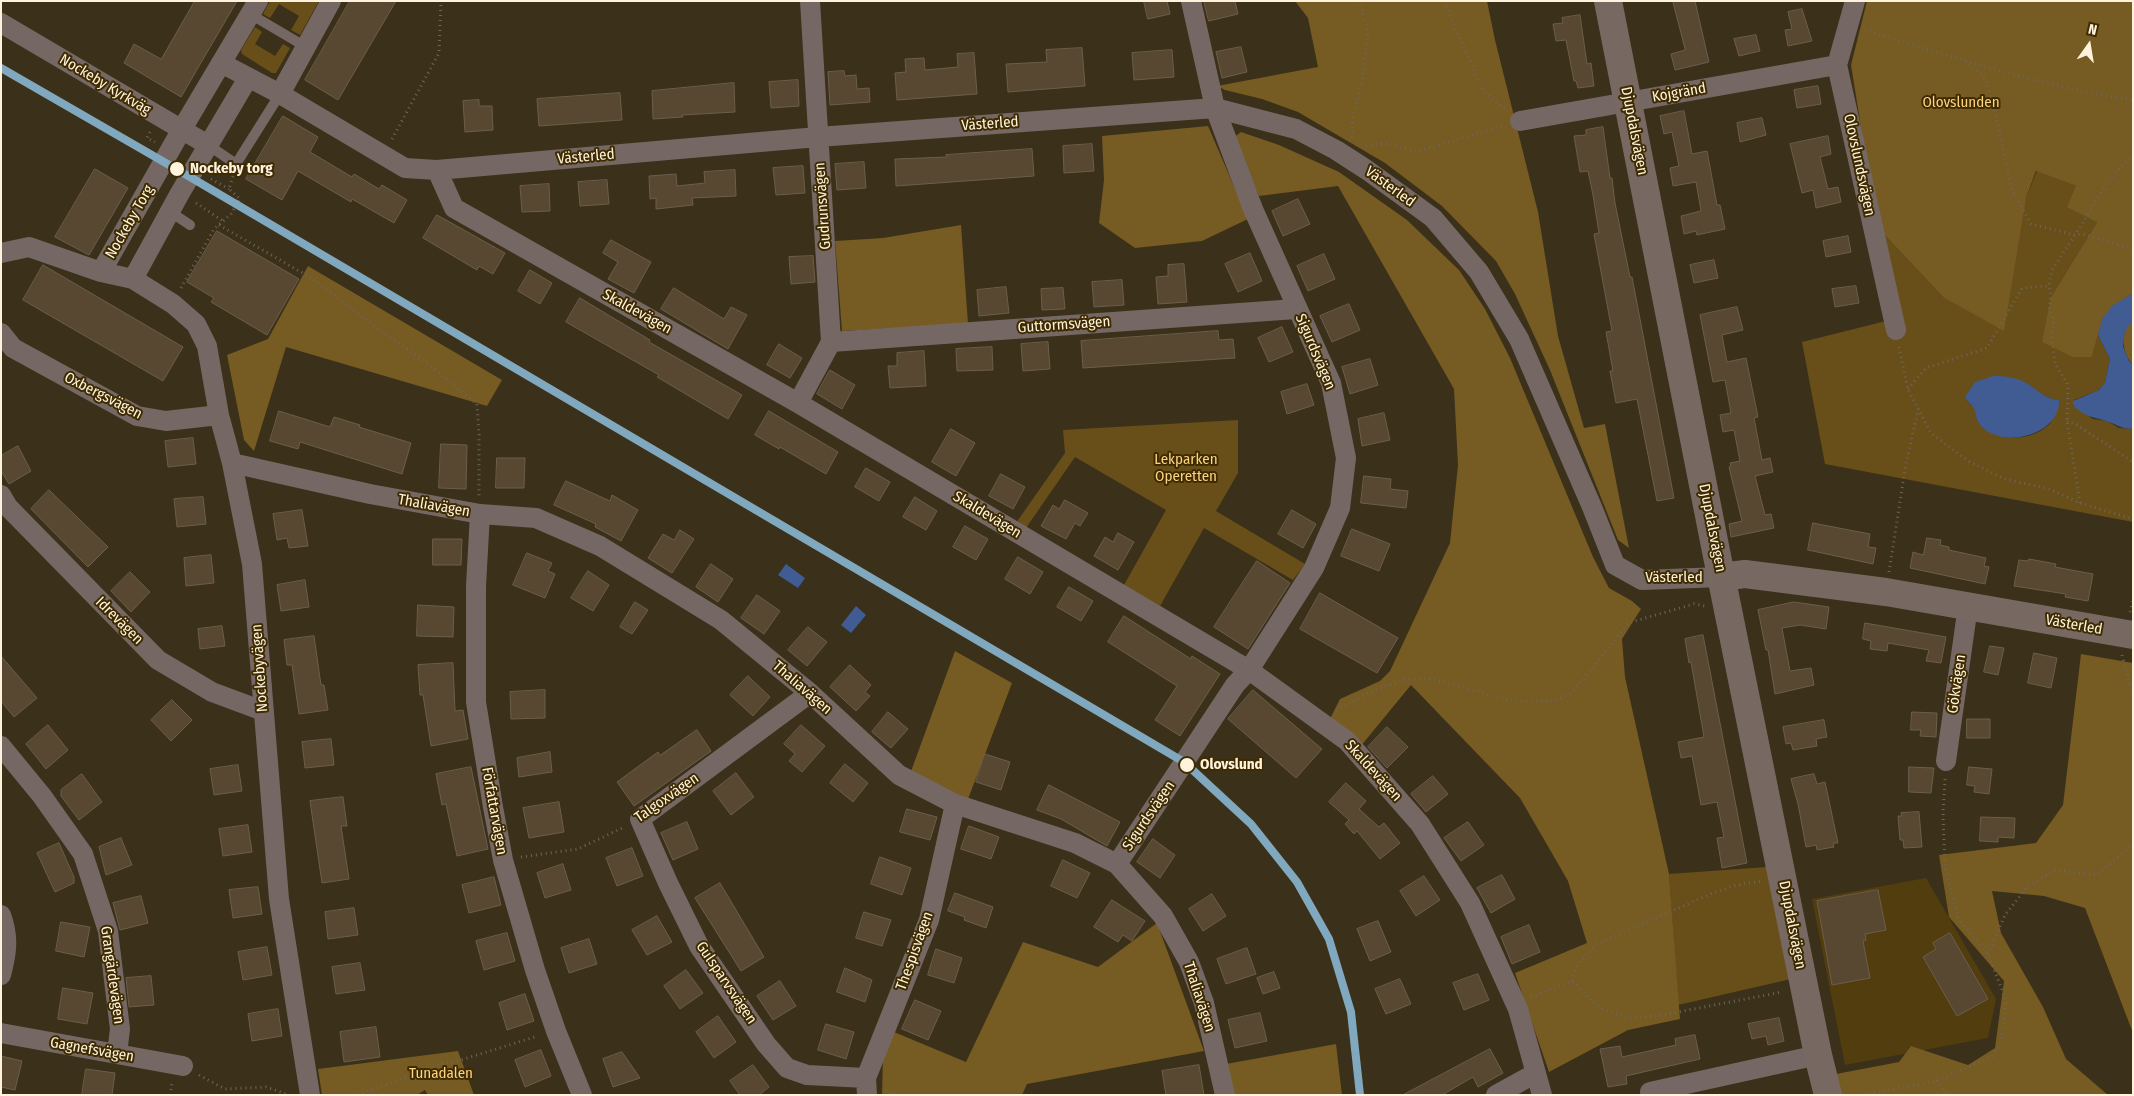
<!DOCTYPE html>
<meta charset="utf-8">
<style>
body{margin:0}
#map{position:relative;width:2134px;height:1096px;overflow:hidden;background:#3b3019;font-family:"Fira Sans Condensed",sans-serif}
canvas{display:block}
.frame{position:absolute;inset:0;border:2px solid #fff3dd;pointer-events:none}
.north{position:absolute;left:2064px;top:20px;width:50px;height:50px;-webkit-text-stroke:4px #3e2b00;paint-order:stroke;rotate:13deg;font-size:14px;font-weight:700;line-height:20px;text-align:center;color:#fff3dd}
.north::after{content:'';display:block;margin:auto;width:18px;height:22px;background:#fff3dd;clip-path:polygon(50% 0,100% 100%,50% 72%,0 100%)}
</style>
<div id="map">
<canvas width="2134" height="1096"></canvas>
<div class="frame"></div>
<div class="north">N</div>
</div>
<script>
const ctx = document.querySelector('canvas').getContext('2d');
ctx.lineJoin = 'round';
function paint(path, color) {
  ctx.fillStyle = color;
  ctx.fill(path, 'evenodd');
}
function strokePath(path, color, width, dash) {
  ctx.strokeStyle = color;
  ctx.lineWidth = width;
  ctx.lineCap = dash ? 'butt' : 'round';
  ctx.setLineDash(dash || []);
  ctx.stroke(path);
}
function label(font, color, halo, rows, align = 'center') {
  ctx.font = font + ' "Fira Sans Condensed",sans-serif';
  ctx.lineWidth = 4;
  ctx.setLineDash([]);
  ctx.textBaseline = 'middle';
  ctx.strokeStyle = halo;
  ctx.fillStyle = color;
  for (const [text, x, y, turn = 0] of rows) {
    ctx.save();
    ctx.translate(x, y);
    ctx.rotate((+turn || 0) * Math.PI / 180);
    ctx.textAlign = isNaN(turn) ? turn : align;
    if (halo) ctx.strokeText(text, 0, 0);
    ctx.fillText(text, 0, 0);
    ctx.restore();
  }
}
const built = new Path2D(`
 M1926,878l70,121 -8,39 -143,27 -33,-166z`);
const green = new Path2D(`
 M270,1h49l-19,34 -9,-5 8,-14 -20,-12 -9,14 -7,-4z
 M255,27l7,5 -7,12 20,12 8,-12 7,4 -14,25h-4l-30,-19 -1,-4z
 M2037,171l39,15 21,36 -46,75 41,60 6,-22 12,24 -5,23 -6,8 -25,10 -1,5 20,14 14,2 12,7 14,1v93l-308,-58 -23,-122 96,-24 -21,-91 66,70 83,-99zM2022,381c13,7 22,18 37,19 -2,7 -3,16 -8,22 -8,11 -31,19 -43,14 -10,-3 -20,-9 -29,-13l-5,-16 -7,-6 -2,-4z
 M1238,420v53l-22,38 89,53 -12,16 -89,-52 -44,78 -36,-21 42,-75 -91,-53 -49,71 -10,-5 49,-70 -2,-23z
 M1767,867l24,112 -113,26 -9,-131z`);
const forest = new Path2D(`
 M1295,1h192l8,39 43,172 20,124 26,92 21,-4 24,124 -11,-8 -68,-170 -35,-76 -19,-33 -54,-55 -57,-43 -87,-51 -36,-13 -37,-9 -8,-4 101,-19 -10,-49z
 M1867,1h266v292c-34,22 -30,27 -41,64h-19l-31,-15 9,-45 46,-75 -30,-15 9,-21 -40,-15 -10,27 -22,133 -61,-34 -66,-70 -26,-162z
 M1208,126l40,93 -46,22 -67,7 -36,-25 5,-43 -2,-44z
 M1241,132l38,13 60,27 68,48 52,50 26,39 25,49 83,199 16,31 23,13 9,8 -19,30 3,38 44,197 11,145 -52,11 -79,42 -34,-99 72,-30 -19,-62 -48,-83 -109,-113 -51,62 -30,-28 10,-20 40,-18 10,-10 60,-128 8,-78 -4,-76 -116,-203 -79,10 -26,-58z
 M961,225l7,99 -126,7 -7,-90 48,-3z
 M308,266l194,114 -15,26 -201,-59 -32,104 -10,-11 -17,-85 41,-16z
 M2132,320h1v45c-8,-8 -12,-24 -8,-34 1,-4 5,-8 7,-11z
 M955,651l57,32 -44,116 -58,-25z
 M2081,654l52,9v370l-48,-125 -41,-12 -52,-5 9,42 42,74 23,52 42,36h-267l-5,-21 63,-12 12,-16 57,19 27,-17 9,-67 -55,-64 -10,-62 97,-12 27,-38z
 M1157,923l47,128 -177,33 -5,11h-140l1,-39 11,-24 72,30 57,-120 75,25z
 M1336,1044l6,51h-111l-5,-31z
 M458,1051l16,44h-46l-3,-5 -8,5h-95l-4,-26z`);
const water = new Path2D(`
 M2133,293v27l-8,11 -2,15 6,15 4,4v64c-12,0 -17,-5 -27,-8 -14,-4 -23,-5 -33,-16v-4l26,-11 6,-8 5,-23 -12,-24 4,-16 10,-13z
 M1993,376c12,0 24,1 35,8 11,7 17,15 31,16 2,36 -61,51 -80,23 -3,-4 -3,-10 -5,-14 -2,-6 -7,-6 -9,-12l10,-15z
 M786,564l19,14 -7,10 -20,-13z
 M856,606l10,9 -15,18 -10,-8z`);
const building = new Path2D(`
 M195,1h42l-56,96 -57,-34 10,-19 27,15z
 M350,1h46l-58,99 -33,-20z
 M1144,1h23l3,13 -22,5z
 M1204,1h31l3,13 -29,7z
 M1673,1h22l14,61 -34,8 -4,-16 14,-4z
 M1802,9l10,32 -24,5 -3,-16 7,-1 -4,-17z
 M1580,15l7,49 4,-1 3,23 -16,2 -2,-7h-2l-8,-41 -10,1 -3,-17 10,-1 -1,-5z
 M1756,35l4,16 -21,5 -5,-17z
 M1241,47l6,25 -25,6 -6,-26z
 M1082,48l3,38 -77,6 -2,-28 41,-2 -1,-12z
 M1172,50l2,27 -40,3 -2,-27z
 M974,53l3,41 -80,6 -2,-27 11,-1 -1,-13 19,-1 1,12 33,-3 -1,-13z
 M844,71l1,5 11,-1 1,14 12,-1 1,14 -40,3 -2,-33z
 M798,80l1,26 -28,2 -2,-26z
 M734,83l1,29 -53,3 1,2 -30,2 -1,-28z
 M1818,86l3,18 -24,4 -3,-18z
 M620,93l2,27 -83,6 -2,-27z
 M479,100v6h13l1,24 -28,2 -2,-31z
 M1684,111l8,43 15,-3 10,54h3l5,24 -28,6 -1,-4 -12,3 -3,-18 20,-5 -5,-29 -23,4 -3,-18 9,-2 -7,-34 -8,2 -4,-18z
 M283,116l35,21 -8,15 42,25 2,-3 25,15 3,-4 25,15 -13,23 -42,-24 -1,3 -53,-31 -16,29 -36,-21z
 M1762,118l4,17 -26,7 -3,-19z
 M1603,127l7,51h2l3,25 15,74h2l42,221 -17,3 -20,-102 -21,4 -6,-32h3l-7,-39 6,-1 -18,-97 5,-1 -6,-38 -5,-24 -8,1 -6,-36 12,-1v-5z
 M1828,136l3,18 -11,3 8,32 10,-2 3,15 -25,6 -3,-18 -11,3 -12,-49z
 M1092,144l2,27 -30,2 -1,-27z
 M1032,149l2,27 -138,10 -1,-27 52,-2 -1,-2z
 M864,162l2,26 -29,2 -2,-26z
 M803,166l2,27 -29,2 -3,-27z
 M95,169l33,19 -39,67 -34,-18z
 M735,170l1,26 -44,2 1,7 -37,4v-11l-6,1 -1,-23 27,-2 1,12 28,-3 -1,-11z
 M607,180l2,24 -29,2 -2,-24z
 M549,184l1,27 -28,1 -2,-26z
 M1298,199l12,25 -27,12 -11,-25z
 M437,215l68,38 -12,21 -14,-8 -2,4 -54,-32z
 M217,231l82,48 -32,56 -56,-33 3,-4 -27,-16z
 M1848,236l3,16 -25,5 -3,-16z
 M611,240l40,22 -17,31 -26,-14 10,-17 -15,-9z
 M1250,253l12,28 -24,11 -13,-28z
 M1324,254l11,25 -27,12 -11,-25z
 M813,256l2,26 -24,2 -2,-27z
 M1714,260l4,18 -24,5 -4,-18z
 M1184,264l3,38 -29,2 -2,-27 12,-1v-11z
 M43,265l140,82 -20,34 -140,-81z
 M530,270l22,13 -12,21 -22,-13z
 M1122,280l2,25 -30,2 -2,-25z
 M1856,286l3,17 -24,4 -3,-18z
 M1006,287l3,26 -30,3 -2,-26z
 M674,288l50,31 7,-12 16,8 -19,34 -67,-40z
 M1063,288l2,21 -23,1 -1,-21z
 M580,298l70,42 -1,2 93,53 -14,24 -71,-42 2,-2 -93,-53z
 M1349,304l11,26 -28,12 -12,-26z
 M1737,307l6,23 -21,5 5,27 19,-4 12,59 -4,1 8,42 8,-2 3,14 -18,4 10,39 6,-1 3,14 -43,9 -2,-13 13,-3 -13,-54 2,-1 -1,-3 10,-2 -6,-31 -11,2 -3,-17 11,-2 -6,-33 -12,2 -13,-67z
 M1282,327l11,25 -24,10 -11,-24z
 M1218,331l1,9 14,-1 2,19 -152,10 -2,-27z
 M1048,342l2,27 -27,2 -2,-27z
 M779,344l23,14 -12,20 -23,-13z
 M992,347l1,23 -36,1 -1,-22z
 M924,351l2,35 -36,2 -2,-22h9v-13z
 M1370,359l8,26 -28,9 -8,-27z
 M830,370l25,15 -13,24 -25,-15z
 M1307,384l7,21 -27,9 -6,-22z
 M279,411l51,16 4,-10 26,8 -1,2 52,16 -9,31 -102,-32 -2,7 -28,-8z
 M769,411l69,41 -12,22 -46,-27 -1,2 -24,-14z
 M1384,413l6,27 -28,6 -4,-27z
 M951,429l24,14 -19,33 -24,-14z
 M193,438l3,26 -28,3 -3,-26z
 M441,444l26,1 -1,44 -27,-1z
 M18,446l13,25 -22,13 -8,-13v-15z
 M497,458h28l-1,30h-28z
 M866,468l24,14 -11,19 -24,-14z
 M1001,474l24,13 -12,22 -24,-13z
 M1364,476l27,3 -1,10 18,2 -2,17 -45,-5z
 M566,481l44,20 2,-6 26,15 -17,31 -26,-14 1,-3 -42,-19z
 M49,490l59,57 -20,20 -57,-58z
 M203,497l3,27 -29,3 -3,-28z
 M915,497l22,14 -11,19 -23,-13z
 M1065,500l23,13 -8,13 -5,-3 -9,16 -25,-13 12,-21 6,4z
 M302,510l6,36 -19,2 -2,-10 -10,2 -4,-26z
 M1292,510l24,14 -13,24 -25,-14z
 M1813,523l57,11 -2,13 8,1 -3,16 -65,-14z
 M965,526l23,13 -12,21 -23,-13z
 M1352,529l38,15 -11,27 -38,-15z
 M680,530l14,9 -22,34 -24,-15 15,-24 11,6z
 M1118,533l16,9 -16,28 -24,-14 11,-19 8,5z
 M1927,538l14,2 -1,5 9,2v3l37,8 -2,8 5,1 -4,17 -75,-16 3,-16 10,3z
 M433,539h29l-1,26h-28z
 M527,553l25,10 -4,8 7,3 -10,24 -32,-13z
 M211,555l3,28 -28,3 -2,-28z
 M1018,557l25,15 -13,22 -25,-15z
 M2029,559l27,5 -1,3 38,7 -5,27 -23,-4 1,-3 -52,-8 5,-26 9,1z
 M1257,561l33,22 -42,66 -34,-22z
 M711,564l22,15 -15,23 -22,-15z
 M588,571l21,14 -16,26 -22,-13z
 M130,572l20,20 -19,20 -20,-21z
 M305,580l4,27 -28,4 -4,-26z
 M1069,587l24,14 -12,20 -24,-14z
 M1320,593l78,45 -21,35 -77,-44z
 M757,595l23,16 -16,23 -23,-16z
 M635,602l13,8 -16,24 -12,-7z
 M1794,602l35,5 -3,22 -26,-4 -18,3 8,43 21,-3 3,17 -39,9 -7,-44h-2l-8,-40z
 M418,605l36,2 -1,30 -36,-1z
 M1124,616l67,43 1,-3 28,18 -40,62 -25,-16 22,-34 -69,-44z
 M1865,623l81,14 -5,26 -15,-2 3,-11 -41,-7 -1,8 -17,-2 1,-8 -8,-2z
 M222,626l3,20 -25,3 -2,-20z
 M808,627l19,15 -20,24 -19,-16z
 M1703,635l44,228 -25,5 -5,-30 7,-1 -7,-35 -16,3 -9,-49 -11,2 -3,-16 26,-5 -13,-75 -2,1 -4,-24z
 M314,636l7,49h3l4,25 -29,4 -7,-49h-5l-3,-25z
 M1990,646l14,2 -6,27 -14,-3z
 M2034,653l23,5 -6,30 -23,-5z
 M1,656l36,42 -23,19 -13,-16z
 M453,663l2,48 8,-1 5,29 -37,7 -8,-51h-3l-2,-30z
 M850,665l21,20 -6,7 5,4 -14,15 -26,-24z
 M748,676l22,21 -17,19 -23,-21z
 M545,690v28l-34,1 -1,-27z
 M1253,690l69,59 -26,29 -68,-59z
 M172,700l20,20 -21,21 -20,-21z
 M888,712l20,17 -17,19 -19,-16z
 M1912,712l25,1 -1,24 -16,-1 1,-6h-10z
 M1967,719h23v19h-23z
 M1824,720l3,17 -11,2 1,7 -24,4 -2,-7 -5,1 -3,-17z
 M48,725l20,25 -22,19 -20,-25z
 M801,725l24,21 -23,26 -13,-11 6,-7 -11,-10z
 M1387,727l21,20 -21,21 -19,-21z
 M697,730l14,21 -77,55 -17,-24 41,-30 2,3z
 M331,739l3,26 -29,3 -3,-26z
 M550,752l2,20 -33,5 -2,-19z
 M985,754l25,8 -9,28 -25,-8z
 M845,764l23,19 -15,19 -23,-19z
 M238,765l4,26 -28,4 -4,-26z
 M471,767l17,82 -31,7 -11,-52 -4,1 -6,-31z
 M1909,767l25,1 -3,25 -22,-1z
 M1969,767l23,2 -3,25 -15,-2 1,-6 -8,-1z
 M736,773l18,24 -23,18 -18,-24z
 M82,774l20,28 -23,18 -18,-24v-6z
 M1814,774l3,10 8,-2 13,61h-5l1,4 -17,3 -1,-5 -10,2 -8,-43 -7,-25z
 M1433,776l15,18 -22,18 -15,-18z
 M1346,783l20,18 -7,8 20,18 5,-4 16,20 -20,16 -23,-28 -3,3 -9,-10 4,-4 -20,-18z
 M1049,785l71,37 -13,24 -46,-27 -24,-9z
 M343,797l4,29h-6l8,53 -27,4 -12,-82z
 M559,802l5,30 -35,6 -6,-30z
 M907,809l30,8 -7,23 -30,-8z
 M1919,812l3,35 -18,1 -1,-8h-3l-2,-24h4l-1,-3z
 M1981,817l34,1 -1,20 -16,-1v5l-18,-1z
 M687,822l11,27 -25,11 -12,-27z
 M1468,822l16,23 -23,16 -17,-23z
 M248,825l4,27 -29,4 -4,-27z
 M969,826l30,11 -8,22 -30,-10z
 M121,838l11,27 -26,10 -7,-28z
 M1153,839l22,16 -15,23 -23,-16z
 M59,843l15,34v6l-19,9 -18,-39z
 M632,848l11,28 -26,10 -11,-28z
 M880,857l31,11 -9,27 -31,-11z
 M1063,860l27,13 -13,25 -26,-12z
 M563,864l8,26 -26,8 -8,-25z
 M1502,875l13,24 -24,14 -14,-25z
 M1424,876l16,24 -24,16 -16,-25z
 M494,877l7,28 -32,8 -7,-28z
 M720,883l44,74 -23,14 -46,-73z
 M258,887l4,27 -29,4 -4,-28z
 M1878,890l8,40 -21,4 1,6 -3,1 7,37 -38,7 -15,-84z
 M955,893l38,14 -7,21 -22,-8 1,-3 -17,-6z
 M1212,894l14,22 -23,15 -14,-22z
 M141,896l7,27 -28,7 -7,-27z
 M1112,900l33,21 -13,20 -9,-6 -5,7 -24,-15z
 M354,908l4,27 -30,4 -3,-27z
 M864,912l27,8 -9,26 -26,-8z
 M657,916l15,26 -25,13 -15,-25z
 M1378,921l13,31 -21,9 -13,-32z
 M61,922l29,5 -6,30 -28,-6z
 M1529,925l11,27 -28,12 -11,-27z
 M507,933l8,28 -31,9 -8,-29z
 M1950,933l38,66 -31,17 -34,-59 13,-8 -3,-6z
 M589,939l8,25 -28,9 -8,-25z
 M267,947l5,28 -29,5 -5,-28z
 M1247,948l9,26 -30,10 -9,-25z
 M936,949l26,9 -8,25 -26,-8z
 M360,963l5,27 -29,4 -4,-27z
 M845,968l27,12 -7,22 -28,-10z
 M686,970l17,23 -23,16 -16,-23z
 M1274,972l6,16 -17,6 -6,-16z
 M1478,974l11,26 -25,10 -11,-27z
 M151,976l3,29 -25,2 -3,-29z
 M1400,979l11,25 -25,10 -11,-25z
 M780,981l16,25 -23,14 -16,-24z
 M63,988l30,5 -6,31 -29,-5z
 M525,994l9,27 -27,9 -8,-27z
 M915,1000l26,11 -13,29 -26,-11z
 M278,1009l4,27 -30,5 -4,-27z
 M1260,1013l7,28 -32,7 -7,-28z
 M718,1016l18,26 -22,16 -18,-26z
 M1779,1018l5,23 -16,4 -2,-9 -14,3 -4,-15z
 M826,1024l28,8 -8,27 -28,-9z
 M376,1027l4,30 -36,5 -4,-30z
 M1695,1035l5,24 -74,17 1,8 -19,3 -8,-38 20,-3 2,11 54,-12 -1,-6z
 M1490,1049l13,24 -25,14 -5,-10 -31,18h-39z
 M541,1050l10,26 -26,11 -10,-27z
 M622,1052l18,26 -27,9 -10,-28z
 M1,1056l21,5 -7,29 -14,-3z
 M753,1065l16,22 -10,8h-19l-10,-14z
 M1199,1065l5,30h-38l-4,-24z
 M86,1069l29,4 -3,22h-30z`);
const path = new Path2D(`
 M1444,1l39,90 23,19
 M1865,30c88,27 177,57 268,70
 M1965,61l19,15 8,22 20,92 19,34 44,11c18,-27 31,-59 58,-78
 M150,132l-3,6 8,4
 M1352,138l1,-23 10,-37 5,-47 -8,-30
 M392,139l47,-86 2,-52
 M1366,146l19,-3 31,9 86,-26
 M211,179l18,10
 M196,203l27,18
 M219,225l94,54 68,52 45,31 51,42 2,31v61
 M181,288l33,-59 17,-15 9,-15 -11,-10 4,-13
 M1899,347l9,43 23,43 37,28 37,18 44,10 31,14 53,16
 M1908,389l18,-21 61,-20 35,-60 27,-2
 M2067,421l10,4 56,37
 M2080,503l-13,-82 1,-32 -1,-6 -12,-19 -3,-26 2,-17 -5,-12 2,-12 -2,-11 3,-16 23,-35 8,-1 50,15
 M1889,572l17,-109 12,-52
 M2130,612l3,-11
 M2122,655l11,43
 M1336,710l41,-21 29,-10h27l78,22h45l14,-8 14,-14 44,-56 66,-19 11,2
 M521,857l57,-8 46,-22
 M1988,954l17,-39 22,-28 28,-17 42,5 36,-31
 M1572,981l5,-16 20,-21 118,-52 22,-7 25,-4
 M1531,997l41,-16 28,27 26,10 31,-2 125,-24
 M199,1075l26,14 41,-2 23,8
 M1936,1081l12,14
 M886,1090l8,5
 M170,1095l2,-12
 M358,1095l46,-17 17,-9 40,-9 77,-24
 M1864,1095l72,-14 56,-24 9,-15 5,-42 -18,-46 -30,-36 -13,-51 -2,-54 2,-34`);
const lane = new Path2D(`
 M250,14l56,33
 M208,145l28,19 44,-70
 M169,211l21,14`);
const street = new Path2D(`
 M1855,1l-18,64 59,265
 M1,23l207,122
 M221,63l59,31 125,74 32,2 381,-33 397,-29 81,21 40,21 31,20 66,48 46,54 40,67 73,168 23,58 27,15 79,-3
 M280,94l51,-93
 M1520,121l317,-56
 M437,170l17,38 344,195 451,267 98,71 73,83 50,79 48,106 24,86
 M1,253l28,-6 72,25 32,7 40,25 23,20 11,22 12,69 13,48 20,101 27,335 31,196
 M101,272l81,-143 76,-128
 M133,279l47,-86 68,-115
 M1,333l12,15 124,68 29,5 53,-6
 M831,342l465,-33
 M798,403l33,-61 -21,-341
 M232,463l138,31 110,20 56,4 64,28 121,74 89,73 89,82 56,29 120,39 42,21 46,52 26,46 15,41 21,92
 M1,495l7,12 150,153 54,32 51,19
 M480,514l-4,72v116l17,105 10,53 32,110 21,61 26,64
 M810,693l-170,126 28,64 31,63 67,98 21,24 20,7 59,3
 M1,746l41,50 41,58 25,77 12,98 -3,25
 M1946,761l22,-155
 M1117,864l118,-179 14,-15 65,-102 26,-60 6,-50 -15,-75 -78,-174 -38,-101 -24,-107
 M1,915c8,22 6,37 0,60
 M1,1033l182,33
 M1650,1092l168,-37
 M867,1095l-1,-17 63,-158 26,-116
 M1496,1095l40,-22`);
const secondary = new Path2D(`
 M1608,1l107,545 103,509 10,40
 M1721,577l24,-3 141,18 247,43`);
const tram1 = new Path2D(`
 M1,68l189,109 994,585 67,62 46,58 32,57 22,73 9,83`);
const markers = [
 [177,169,8,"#fff3dd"],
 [1187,765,8,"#fff3dd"]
];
const streetNames = [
 ["Nockeby Kyrkväg",105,85,31],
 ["Kojgränd",1679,93,-10],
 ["Västerled",990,124,-4],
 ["Djupdalsvägen",1634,131,79],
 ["Västerled",586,157,-5],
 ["Olovslundsvägen",1859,165,78],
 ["Västerled",1390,187,36],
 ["Gudrunsvägen",823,206,-94],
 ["Nockeby Torg",130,222,-60],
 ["Skaldevägen",637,312,29],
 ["Guttormsvägen",1064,325,-4],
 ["Sigurdsvägen",1315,352,67],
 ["Oxbergsvägen",103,396,27],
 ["Thaliavägen",434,506,10],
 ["Skaldevägen",987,515,31],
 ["Djupdalsvägen",1712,528,79],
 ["Västerled",1674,578],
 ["Idrevägen",119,621,45],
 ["Västerled",2074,625,10],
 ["Nockebyvägen",260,668,-94],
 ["Gökvägen",1957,684,-82],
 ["Thaliavägen",802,688,41],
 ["Skaldevägen",1373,771,48],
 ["Talgoxvägen",667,798,-35],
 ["Författarvägen",494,811,80],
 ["Sigurdsvägen",1149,816,-56],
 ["Djupdalsvägen",1792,925,79],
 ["Thespisvägen",915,951,-70],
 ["Grangärdevägen",112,975,82],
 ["Gulsparvsvägen",726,983,56],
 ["Thaliavägen",1199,997,72],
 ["Gagnefsvägen",92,1050,10]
];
const parkNames = [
 ["Olovslunden",1961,103],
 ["Lekparken",1186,460],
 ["Operetten",1186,477],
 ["Tunadalen",441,1074]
];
const stopNames = [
 ["Nockeby torg",190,169],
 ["Olovslund",1200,765]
];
paint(built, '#523d0f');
paint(green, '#684f19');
paint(forest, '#765b23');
paint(water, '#405c93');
paint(building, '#584831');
strokePath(building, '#6b5e4c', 1);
strokePath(path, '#6f655a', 3, [1, 4]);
strokePath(lane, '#756864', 10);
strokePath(street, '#756864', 20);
strokePath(secondary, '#776862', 28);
strokePath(tram1, '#80a8bf', 8);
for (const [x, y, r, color] of markers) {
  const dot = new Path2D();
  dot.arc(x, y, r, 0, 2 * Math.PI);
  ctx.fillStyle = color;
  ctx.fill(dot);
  strokePath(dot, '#3e2b00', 2);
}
label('15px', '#fff3dd', '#3e2b00', streetNames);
label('15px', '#fdd281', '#3e2b00', parkNames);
label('bold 15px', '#fff3dd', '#3e2b00', stopNames, 'left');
</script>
